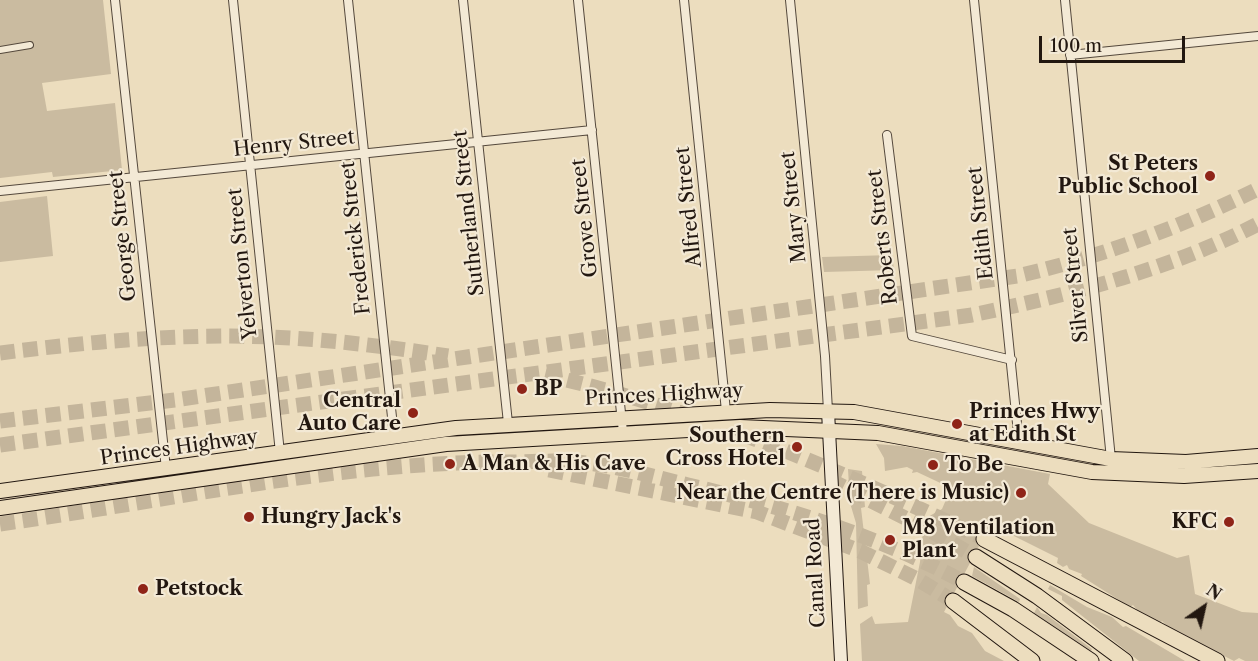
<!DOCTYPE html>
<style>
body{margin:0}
#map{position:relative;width:1258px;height:661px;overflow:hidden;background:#ecddbe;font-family:"Libre Caslon Text",serif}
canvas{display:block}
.north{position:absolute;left:1174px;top:577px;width:60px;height:60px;-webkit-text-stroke:4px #f3e9d5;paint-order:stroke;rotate:34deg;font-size:16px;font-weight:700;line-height:24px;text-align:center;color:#221710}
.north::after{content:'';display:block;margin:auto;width:21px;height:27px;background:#221710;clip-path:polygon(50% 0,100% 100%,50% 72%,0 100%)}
.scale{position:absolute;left:1039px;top:36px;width:146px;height:27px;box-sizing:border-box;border:3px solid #221710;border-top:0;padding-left:8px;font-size:18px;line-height:21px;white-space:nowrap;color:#221710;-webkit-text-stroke:4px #f3e9d5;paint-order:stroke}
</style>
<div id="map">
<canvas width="1258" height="661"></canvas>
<div class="north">N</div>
<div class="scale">100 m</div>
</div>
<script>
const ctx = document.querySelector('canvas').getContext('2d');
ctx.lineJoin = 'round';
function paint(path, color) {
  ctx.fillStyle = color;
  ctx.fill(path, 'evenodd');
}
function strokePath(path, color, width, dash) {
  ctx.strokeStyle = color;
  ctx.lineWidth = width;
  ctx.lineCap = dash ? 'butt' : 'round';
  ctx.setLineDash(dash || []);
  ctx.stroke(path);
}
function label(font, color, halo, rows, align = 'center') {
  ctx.font = font + ' "Libre Caslon Text",serif';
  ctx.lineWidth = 4.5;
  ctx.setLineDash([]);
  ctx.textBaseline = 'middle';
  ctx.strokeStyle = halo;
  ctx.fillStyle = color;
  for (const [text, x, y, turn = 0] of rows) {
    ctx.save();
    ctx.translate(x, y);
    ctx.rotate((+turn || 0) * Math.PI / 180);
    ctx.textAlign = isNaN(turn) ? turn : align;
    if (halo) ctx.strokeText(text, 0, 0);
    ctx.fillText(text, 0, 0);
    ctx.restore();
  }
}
const green = new Path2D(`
 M0,0h103l8,74 -69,9 5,28 68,-8 7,67 -69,7 -1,-5 -52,6z
 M47,196l6,60 -53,6v-60z
 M892,255l2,15 -70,2 -2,-15z
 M876,444l26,2 148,28 -2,10 41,39 88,35 12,-3 6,39 47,18 16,1v48h-13l-6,-3 -5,3 -66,-34 -6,-6 -2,2 -22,-12 -5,-6 -3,2 -49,-31 1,-2 -13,-5 -2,-4 -4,2 -6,-4 1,-5 -60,-30 -10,1 -44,83 6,3 8,11 14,7 13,18 19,10h-142l-2,-37 12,-8 3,8 33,-2 12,-60 4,-43 18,-10 9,-21 -34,-16 -5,1 1,-3 -6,-3 -22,4 -1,-13z
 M848,469l14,2 3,36 -4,1 9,76 -3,1 1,21 -10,3 -2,-86 -6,-20z
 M974,567l46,32 -1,3 -47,-26z
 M1050,585l37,22 25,10 11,10 3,-1 59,35h-46l-77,-61v-4l-14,-7z
 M1037,607l4,6 6,2 45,34 -1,2 -57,-38z`);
const motorwayTunnel = new Path2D(`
 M0,353c96,-12 194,-21 290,-15 53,3 106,10 158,18
 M545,375c153,34 299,97 439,164
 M0,421l175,-21 842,-124c84,-19 164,-49 241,-87
 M0,445l972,-130c99,-21 195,-44 286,-91
 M549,470l208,42 103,39 59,29 34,21
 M830,480l101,51 45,26
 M0,524c169,-23 336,-62 507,-62 23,0 47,-2 70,0 37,3 75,14 111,23 96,22 189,50 276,97`);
const pedestrian = new Path2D(`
 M0,50l30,-5`);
const minor = new Path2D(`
 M115,0l51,469
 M233,0l47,453
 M348,0l46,436
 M463,0l45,423
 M578,0l45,432
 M684,0l42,411
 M790,0l35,356 3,55
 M974,0l45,443
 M1065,0l46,459
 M1070,55l188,-19
 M887,135l25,201 100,24
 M0,191l592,-61`);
const secondary = new Path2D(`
 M828,411l13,250`);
const trunk = new Path2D(`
 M0,491l456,-63 314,-18 84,2 257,47 75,3 72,-6
 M0,508l446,-64 294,-17 138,6 214,39 92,4 74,-5`);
const motorway = new Path2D(`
 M984,539l233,122
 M976,557l61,39 88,65
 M964,582l49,27 78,52
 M953,601l79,60`);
const markers = [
 [1210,176,6,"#8f2418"],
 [522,389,6,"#8f2418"],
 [413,413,6,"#8f2418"],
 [957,424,6,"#8f2418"],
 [797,447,6,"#8f2418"],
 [450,464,6,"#8f2418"],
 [933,465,6,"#8f2418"],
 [1021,493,6,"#8f2418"],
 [249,517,6,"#8f2418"],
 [1229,522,6,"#8f2418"],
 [890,540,6,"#8f2418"],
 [143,589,6,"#8f2418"]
];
const streetNames = [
 ["Henry Street",294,144,-6],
 ["Alfred Street",689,207,-96],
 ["Mary Street",794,207,-96],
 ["Sutherland Street",469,213,-96],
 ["Grove Street",585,218,-96],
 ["Edith Street",981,223,-96],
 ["George Street",123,236,-96],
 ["Roberts Street",883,237,-97],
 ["Frederick Street",356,238,-96],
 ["Yelverton Street",243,264,-96],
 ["Silver Street",1076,285,-96],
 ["Princes Highway",664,395,-3],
 ["Princes Highway",179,448,-8],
 ["Canal Road",816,573,-93]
];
const poiNames = [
 ["St Peters",1198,164,"right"],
 ["Public School",1198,187,"right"],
 ["BP",534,389],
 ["Central",401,401,"right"],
 ["Auto Care",401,424,"right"],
 ["Princes Hwy",969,412],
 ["at Edith St",969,435],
 ["Southern",785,436,"right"],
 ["Cross Hotel",785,459,"right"],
 ["A Man & His Cave",462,464],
 ["To Be",945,465],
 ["Near the Centre (There is Music)",1009,493,"right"],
 ["Hungry Jack's",261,517],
 ["KFC",1217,522,"right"],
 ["M8 Ventilation",902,528],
 ["Plant",902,551],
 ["Petstock",155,589]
];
paint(green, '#cabba0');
strokePath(motorwayTunnel, '#c4b59b', 15, [15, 8]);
strokePath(pedestrian, '#54483c', 8);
strokePath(minor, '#54483c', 10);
strokePath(secondary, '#221710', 14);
strokePath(trunk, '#221710', 16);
strokePath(motorway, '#221710', 17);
strokePath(pedestrian, '#f3e9d5', 6);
strokePath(minor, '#f3e9d5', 8);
strokePath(secondary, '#f3e9d5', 12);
strokePath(trunk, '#ecddbe', 14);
strokePath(motorway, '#ecddbe', 15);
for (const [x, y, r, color] of markers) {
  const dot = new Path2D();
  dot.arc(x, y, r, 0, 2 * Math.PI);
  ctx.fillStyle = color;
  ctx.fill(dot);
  strokePath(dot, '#f3e9d5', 2);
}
label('20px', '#221710', '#f3e9d5', streetNames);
label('bold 20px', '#221710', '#f3e9d5', poiNames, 'left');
</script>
